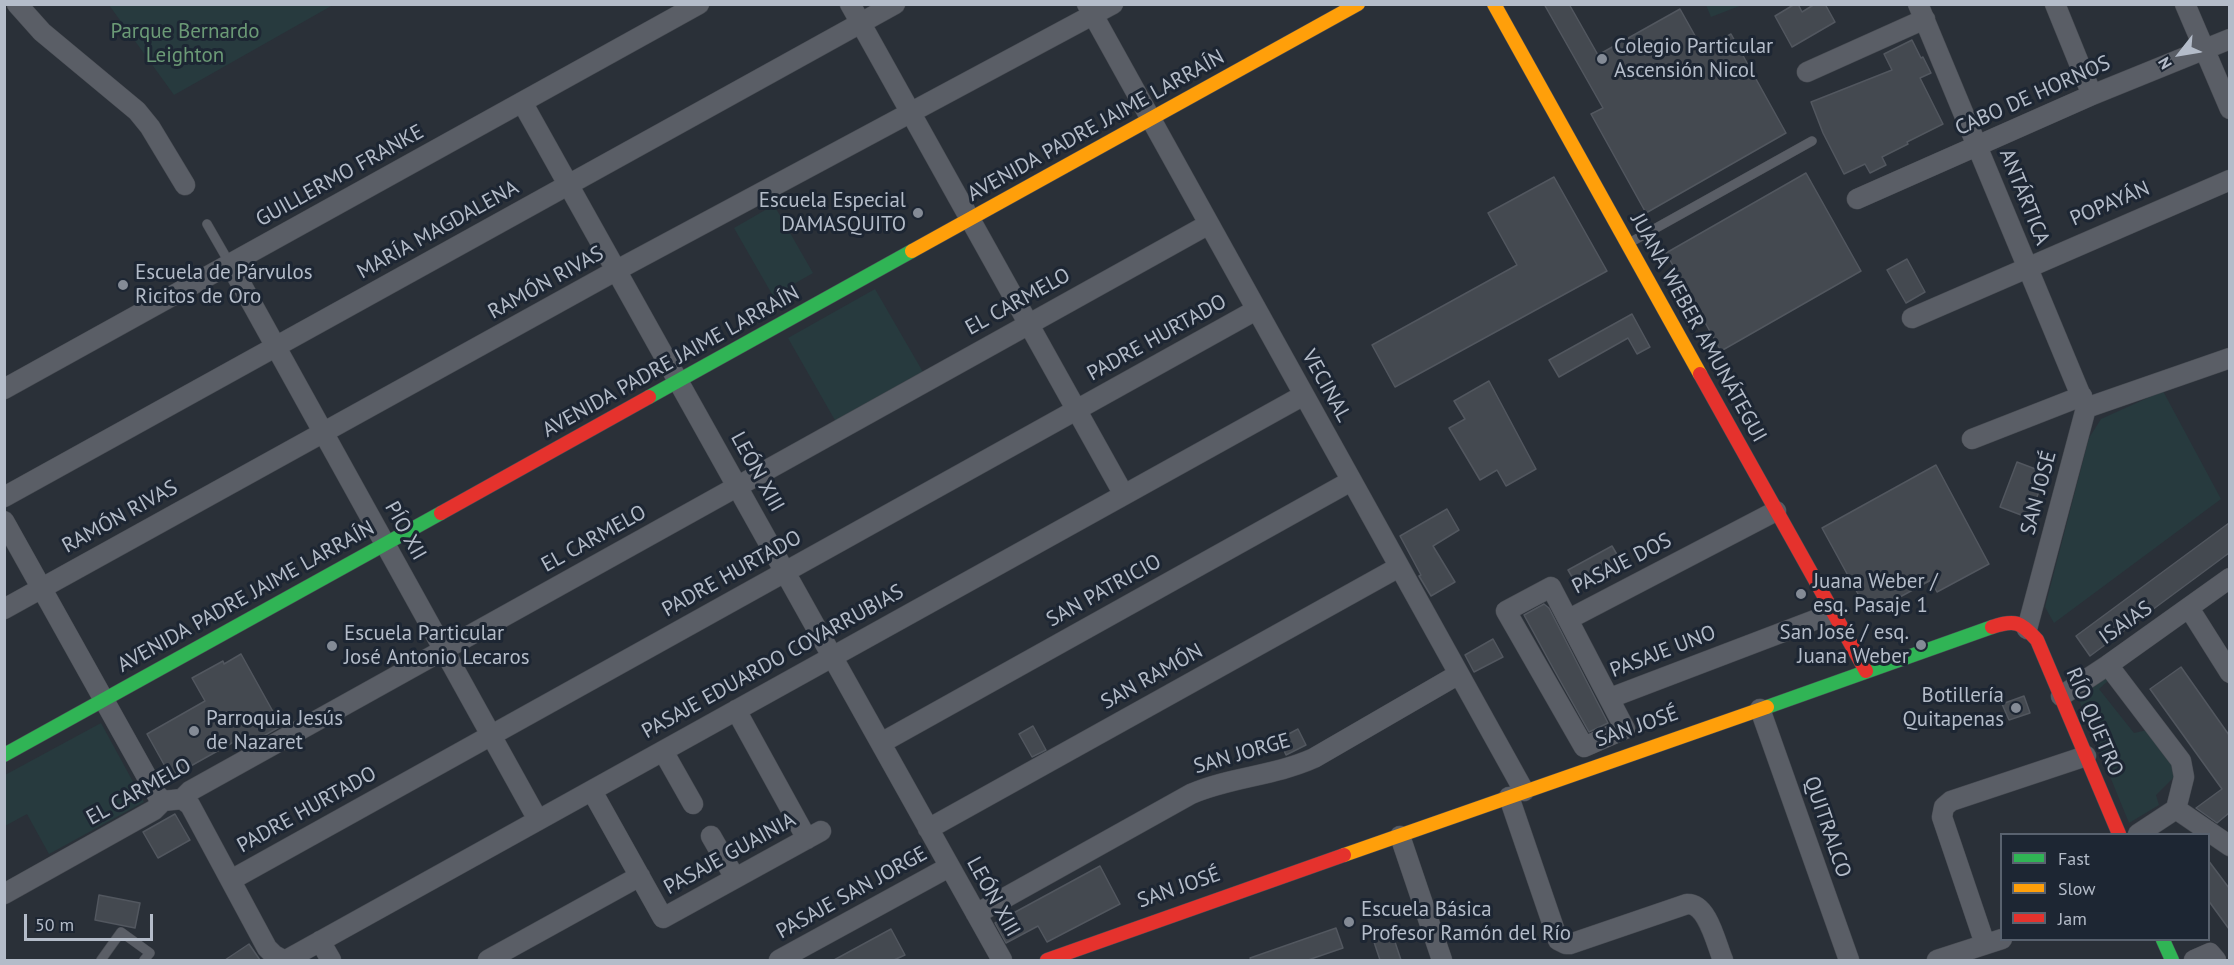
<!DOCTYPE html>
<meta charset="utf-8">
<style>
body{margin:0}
#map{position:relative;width:2234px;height:965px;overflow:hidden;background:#2a3038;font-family:"PT Sans",sans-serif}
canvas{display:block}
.frame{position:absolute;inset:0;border:6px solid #b4bcc9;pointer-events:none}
.legend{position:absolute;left:2000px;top:833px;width:210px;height:108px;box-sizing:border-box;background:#1d2633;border:2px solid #59626f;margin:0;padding:8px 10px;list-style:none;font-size:18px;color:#b4bcc9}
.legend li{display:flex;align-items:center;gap:12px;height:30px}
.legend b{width:30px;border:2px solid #59626f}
.north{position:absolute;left:2150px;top:24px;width:60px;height:60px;-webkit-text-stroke:4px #1d2633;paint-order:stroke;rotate:239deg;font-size:16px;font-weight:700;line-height:24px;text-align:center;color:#b4bcc9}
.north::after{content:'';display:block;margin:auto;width:21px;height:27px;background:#b4bcc9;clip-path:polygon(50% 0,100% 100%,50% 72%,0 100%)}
.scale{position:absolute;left:24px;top:914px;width:129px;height:27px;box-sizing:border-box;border:3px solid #b4bcc9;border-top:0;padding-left:8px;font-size:18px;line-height:21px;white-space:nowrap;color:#b4bcc9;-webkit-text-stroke:4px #1d2633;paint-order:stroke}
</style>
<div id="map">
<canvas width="2234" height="965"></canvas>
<div class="frame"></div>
<ul class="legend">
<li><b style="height:8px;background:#30b455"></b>Fast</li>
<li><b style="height:8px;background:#ff9f0a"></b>Slow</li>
<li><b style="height:8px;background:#e5322d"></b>Jam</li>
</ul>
<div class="north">N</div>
<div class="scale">50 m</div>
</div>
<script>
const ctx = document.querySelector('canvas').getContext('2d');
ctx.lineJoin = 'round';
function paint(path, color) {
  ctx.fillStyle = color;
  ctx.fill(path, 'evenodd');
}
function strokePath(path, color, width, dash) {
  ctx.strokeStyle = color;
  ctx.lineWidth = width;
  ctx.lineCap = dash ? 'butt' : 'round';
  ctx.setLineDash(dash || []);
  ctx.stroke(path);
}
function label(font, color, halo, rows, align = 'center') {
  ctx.font = font + ' "PT Sans",sans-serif';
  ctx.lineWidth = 6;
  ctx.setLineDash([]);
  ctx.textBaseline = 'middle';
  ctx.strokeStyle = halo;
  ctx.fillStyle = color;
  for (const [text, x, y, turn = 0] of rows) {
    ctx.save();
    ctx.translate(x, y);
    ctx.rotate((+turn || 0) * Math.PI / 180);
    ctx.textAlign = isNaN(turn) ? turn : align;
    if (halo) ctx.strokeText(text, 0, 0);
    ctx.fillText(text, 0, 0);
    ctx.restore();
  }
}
const green = new Path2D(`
 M109,5h224l-159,90z
 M1706,5h36l-31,12z
 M774,205l39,68 -40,23 -39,-68z
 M875,289l52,90 -87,50 -52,-91z
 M2163,391l58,108 -167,124 -9,-16 44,-169 12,-19z
 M2100,674l10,5 -11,10 35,44 13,-3 30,37v7l-21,21 3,10 -30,18 -53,-130z
 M101,723l43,79 -95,52 -22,-40 -22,12v-51z`);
const building = new Path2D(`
 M1544,4h25l29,51 82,-46 23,41 28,-16 55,99 -140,80 -55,-99 12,-6z
 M1795,4h3l4,8 13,-8h10l10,18 -43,25 -17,-31z
 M1912,40l9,18 2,-1 8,16 -11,5 23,46 -36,18 1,2 -26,13 4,8 -16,8 -5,-9 -21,10 -21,-41 -12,-31 81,-32 -8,-16z
 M1806,173l55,98 -140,80 -55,-98z
 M1554,177l53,94 -212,116 -23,-42 145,-80 -29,-52z
 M1907,259l18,33 -19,11 -19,-33z
 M1632,314l18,33 -13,7 -9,-16 -69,39 -10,-17z
 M1489,381l47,88 -30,17 -9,-16 -17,10 -31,-52 16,-9 -11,-18z
 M2017,462l29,11 -17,45 -29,-11z
 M1936,465l53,99 -52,28 -6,-12 -62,34 -47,-86z
 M1447,509l12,21 -26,16 22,36 -24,14 -12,-20 2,-1 -21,-39z
 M2229,523v30l-139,103 -14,-20z
 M1612,546l10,17 -44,24 -10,-17z
 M1544,604l5,4 59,115 -19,9 -36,-64 -29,-53z
 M1493,639l10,18 -29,15 -9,-17z
 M241,654l40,72 -28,16 -5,-8 -77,43 -24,-43 58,-33 -13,-23 31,-17 1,3z
 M2181,667l48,68v78l-12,10 -21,-15 26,-19 -72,-100z
 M2024,696l6,17 -21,7 -7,-16z
 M1033,726l13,24 -14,7 -13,-23z
 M1298,729l8,16 -20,10 -7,-16z
 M175,814l15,26 -32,18 -15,-26z
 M2208,860l21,28v41l-21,-29z
 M1100,866l20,38 -73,38 -9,-16 -32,17 -11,-20z
 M99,895l41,8 -5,25 -40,-8z
 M1336,928l7,20 -35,12h-57l-1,-2z
 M891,929l14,26 -11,5h-60z
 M1392,933l9,27h-21l-7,-21z
 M249,944l11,16h-35z`);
const lane = new Path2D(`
 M207,224l23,40
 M1631,242l181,-101
 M101,960l20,-28 29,21 -6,7`);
const street = new Path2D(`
 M17,4l25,28 95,79 13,16 35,58
 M850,4l274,491
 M1087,4l437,787
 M1918,4l168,404
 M2055,4l37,91
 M2185,4l45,105
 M1807,72l118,-53
 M522,102l480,858
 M1857,199l235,-104 138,-56
 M230,264l308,556
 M1912,318l318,-138
 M4,389l695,-385
 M2086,408l144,-50
 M1972,439l110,-43
 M4,497l891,-493
 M4,521l153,274 6,6
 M1551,587l74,142 -41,18 -78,-136z
 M2189,608l41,65
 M4,609l613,-339 496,-266
 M1569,619l207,-108
 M2027,629l59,-221
 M2108,665l73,96 3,16 -8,32
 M2061,696l47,-31 122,-87
 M1610,698l223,-85
 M1760,709l89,251
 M736,710l71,129
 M881,743l470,-262
 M663,751l30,53
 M592,791l71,127 158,-87
 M1509,797l49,143 8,4h4l117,-40c21,-1 29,40 36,56
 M182,799l8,6 77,143 7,7 9,5 7,-2 1014,-563
 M928,829l471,-262
 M2138,834l38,-25 54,37
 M711,836l24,42
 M1400,836l42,124
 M231,880l1025,-570
 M4,894l150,-84 9,-9 19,-2 8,-8 1019,-567
 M976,914l215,-120c39,-17 83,-18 123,-36l145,-84
 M320,941l11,19
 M1985,944l-43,-127 2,-10 7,-6 135,-45
 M488,960l152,-84
 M779,960l170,-93
 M1937,960l65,-21
 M2194,960l16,-7 6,7`);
const fast = new Path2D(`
 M649,397l263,-146
 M1767,707l225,-80
 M4,755l437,-242
 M2163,940l9,20`);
const slow = new Path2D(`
 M1494,4l206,370
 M912,251l446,-247
 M1344,855l423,-148`);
const jam = new Path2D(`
 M1700,374l166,297
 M441,513l208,-116
 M1992,627c23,-8 29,-5 45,13l82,194
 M1047,960l297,-105`);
const markers = [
 [1602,59,6,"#848b96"],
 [918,213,6,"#848b96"],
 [123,285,6,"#848b96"],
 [1801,594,6,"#848b96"],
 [1921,645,6,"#848b96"],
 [332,646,6,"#848b96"],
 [2016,708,6,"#848b96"],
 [194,731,6,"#848b96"],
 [1349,922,6,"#848b96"]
];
const parkNames = [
 ["Parque Bernardo",185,32],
 ["Leighton",185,56]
];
const poiNames = [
 ["Colegio Particular",1614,47],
 ["Ascensión Nicol",1614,71],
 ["Escuela Especial",906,201,"right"],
 ["DAMASQUITO",906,225,"right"],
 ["Escuela de Párvulos",135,273],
 ["Ricitos de Oro",135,297],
 ["Juana Weber /",1813,582],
 ["esq. Pasaje 1",1813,606],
 ["San José / esq.",1909,633,"right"],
 ["Juana Weber",1909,657,"right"],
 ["Escuela Particular",344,634],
 ["José Antonio Lecaros",344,658],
 ["Botillería",2004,696,"right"],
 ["Quitapenas",2004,720,"right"],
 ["Parroquia Jesús",206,719],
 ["de Nazaret",206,743],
 ["Escuela Básica",1361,910],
 ["Profesor Ramón del Río",1361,934]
];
const streetNames = [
 ["CABO DE HORNOS",2033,96,-24],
 ["AVENIDA PADRE JAIME LARRAÍN",1096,126,-29],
 ["GUILLERMO FRANKE",340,176,-29],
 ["ANTÁRTICA",2024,197,68],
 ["POPAYÁN",2110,204,-23],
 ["MARÍA MAGDALENA",438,230,-29],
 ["RAMÓN RIVAS",546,283,-29],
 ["EL CARMELO",1018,302,-29],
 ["JUANA WEBER AMUNÁTEGUI",1698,328,61],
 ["PADRE HURTADO",1157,338,-29],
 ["AVENIDA PADRE JAIME LARRAÍN",671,362,-29],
 ["VECINAL",1326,386,61],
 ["LEÓN XIII",757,472,61],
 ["SAN JOSÉ",2039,493,-75],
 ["RAMÓN RIVAS",120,517,-29],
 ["PÍO XII",405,531,61],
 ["EL CARMELO",594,539,-29],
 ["PASAJE DOS",1622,564,-27],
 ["PADRE HURTADO",732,574,-29],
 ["SAN PATRICIO",1104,591,-29],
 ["AVENIDA PADRE JAIME LARRAÍN",246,597,-29],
 ["ISAIAS",2126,623,-35],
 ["PASAJE UNO",1663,652,-21],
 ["PASAJE EDUARDO COVARRUBIAS",773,662,-29],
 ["SAN RAMÓN",1152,677,-29],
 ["RÍO QUETRO",2094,722,67],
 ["SAN JOSÉ",1637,727,-19],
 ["SAN JORGE",1242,754,-16],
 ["EL CARMELO",139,792,-29],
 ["PADRE HURTADO",307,810,-29],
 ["QUITRALCO",1827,827,71],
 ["PASAJE GUAINIA",730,854,-29],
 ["SAN JOSÉ",1179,888,-19],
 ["PASAJE SAN JORGE",852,893,-29],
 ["LEÓN XIII",993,897,61]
];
paint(green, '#273a3e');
paint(building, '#444950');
strokePath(building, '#52575f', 1.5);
strokePath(lane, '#484c53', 10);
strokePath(street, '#484c53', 21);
strokePath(fast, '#484c53', 15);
strokePath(slow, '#484c53', 15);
strokePath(jam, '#484c53', 15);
strokePath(lane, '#5a5e66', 9);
strokePath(street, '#5a5e66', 20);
strokePath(fast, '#30b455', 14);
strokePath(slow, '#ff9f0a', 14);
strokePath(jam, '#e5322d', 14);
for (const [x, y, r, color] of markers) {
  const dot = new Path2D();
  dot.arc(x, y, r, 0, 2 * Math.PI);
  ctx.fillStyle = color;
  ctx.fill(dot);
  strokePath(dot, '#1d2633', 2);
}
label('21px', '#6b9a76', '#1d2633', parkNames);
label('21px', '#b4bcc9', '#1d2633', poiNames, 'left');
label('21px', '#b4bcc9', '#1d2633', streetNames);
</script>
